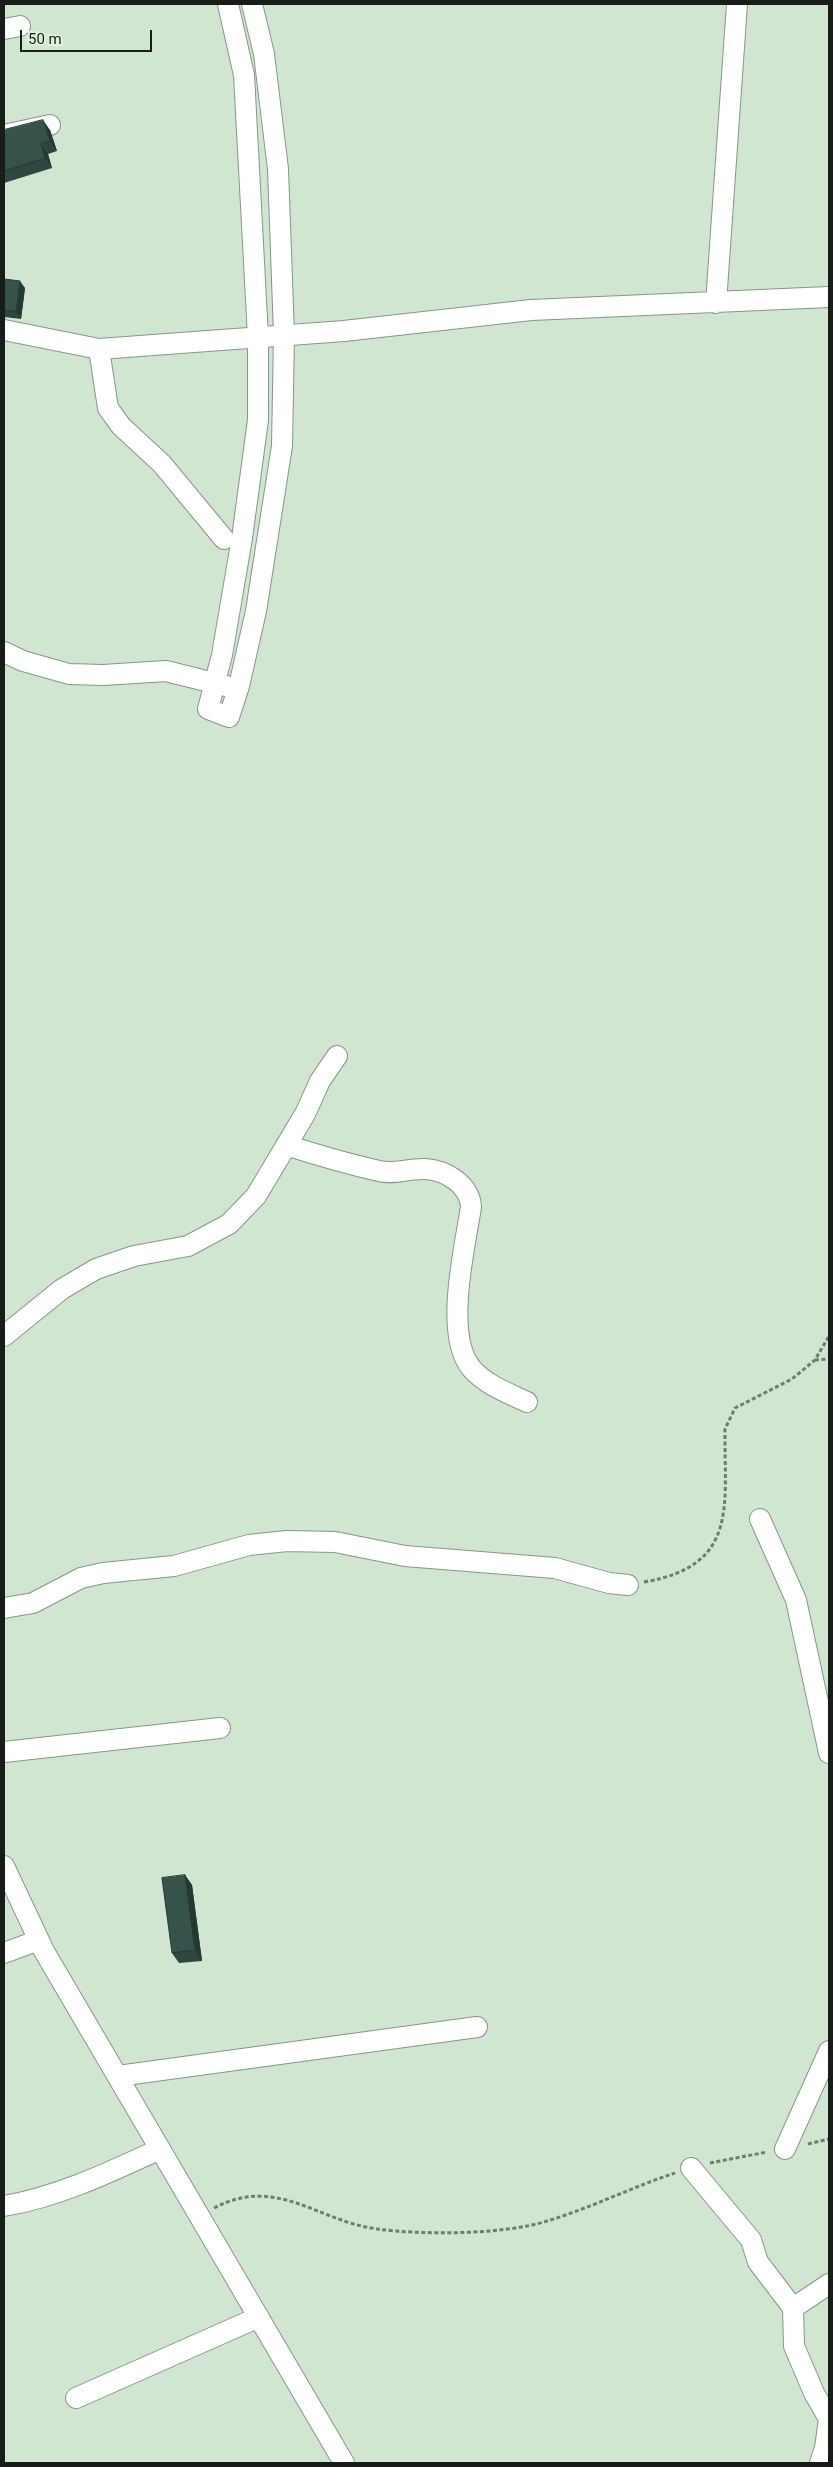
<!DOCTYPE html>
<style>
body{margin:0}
#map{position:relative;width:833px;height:2467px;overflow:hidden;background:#d0e6d1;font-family:Roboto,sans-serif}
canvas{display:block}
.frame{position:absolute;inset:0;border:5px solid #161e17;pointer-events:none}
.scale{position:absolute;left:20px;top:30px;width:132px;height:22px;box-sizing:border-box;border:2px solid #161e17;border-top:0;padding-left:6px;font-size:15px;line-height:18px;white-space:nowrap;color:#161e17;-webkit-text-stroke:4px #ddf3de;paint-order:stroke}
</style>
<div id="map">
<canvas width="833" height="2467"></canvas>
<div class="frame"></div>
<div class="scale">50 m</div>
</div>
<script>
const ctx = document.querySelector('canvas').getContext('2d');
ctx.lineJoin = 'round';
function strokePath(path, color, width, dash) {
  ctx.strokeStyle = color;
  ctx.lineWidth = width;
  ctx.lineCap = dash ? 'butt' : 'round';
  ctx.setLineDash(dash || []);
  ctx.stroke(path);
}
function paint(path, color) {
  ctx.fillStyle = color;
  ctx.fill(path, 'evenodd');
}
const path = new Path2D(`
 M815,1360l14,-1
 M644,1582c96,-16 80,-78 81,-153l10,-21 57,-29 23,-19 14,-24
 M808,2144l21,-5
 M710,2163l57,-11
 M214,2208c63,-33 103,13 163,21 46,6 126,6 170,-8 44,-13 85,-34 128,-48`);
const minor = new Path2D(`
 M228,4l16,71 14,262v83l-16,118 -20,117 -14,54 21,8 10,-31 17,-75 26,-165 2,-111 -6,-166 -14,-115 -12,-50
 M4,29l16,-3
 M4,135l46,-10
 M716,303l21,-299
 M4,330l95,19 245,-18 187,-21 298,-13
 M99,349l9,59 13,18 41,38 62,75
 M4,652l19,9 46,13 34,1 63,-4 60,15
 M286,1145c31,10 62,19 93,26 16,4 30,-3 46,-2 21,1 45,16 46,38 -6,40 -28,129 1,162 14,16 36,24 55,33
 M4,1336l58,-47 34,-20 38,-13 54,-10 41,-22 27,-28 49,-82 15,-33 17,-25
 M760,1519l36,81 33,153
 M4,1608l29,-5 48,-25 22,-5 71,-7 75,-21 38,-4 48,1 70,14 150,12 54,15 19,2
 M4,1752l216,-24
 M4,1866l40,85 300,512
 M4,1953l35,-13
 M118,2076l359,-49
 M785,2149l44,-98
 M691,2168l60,72 7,22 35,46
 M4,2206c54,-9 106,-34 156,-57
 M76,2398l183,-81
 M820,2463l5,-15 4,-29 -15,-26 -20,-47 -1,-38 36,-24`);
const wall = new Path2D(`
 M4,130h46l7,21 -9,3 4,14 -48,15z
 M4,279l21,9 -4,31 -17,-2z
 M185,1875l7,10 10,76 -23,2 -7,-10z`);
const shadedWall = new Path2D(`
 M43,120l7,10 7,21 -7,-10z
 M41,144l7,10 4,14 -7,-10z
 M20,281l5,7 -4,31 -5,-7z
 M185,1875l7,10 10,76 -7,-11z`);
const building = new Path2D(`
 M43,120l7,21 -9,3 4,14 -41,13v-41z
 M4,279l16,2 -4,31 -12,-2z
 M185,1875l10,75 -23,3 -10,-75z`);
strokePath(minor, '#849885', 22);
strokePath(path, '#6e7d6f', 3, [4, 2.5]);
strokePath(minor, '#fff', 20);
paint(wall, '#2e4740');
paint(shadedWall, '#253934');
paint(building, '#35524b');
strokePath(building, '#253934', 1);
</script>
